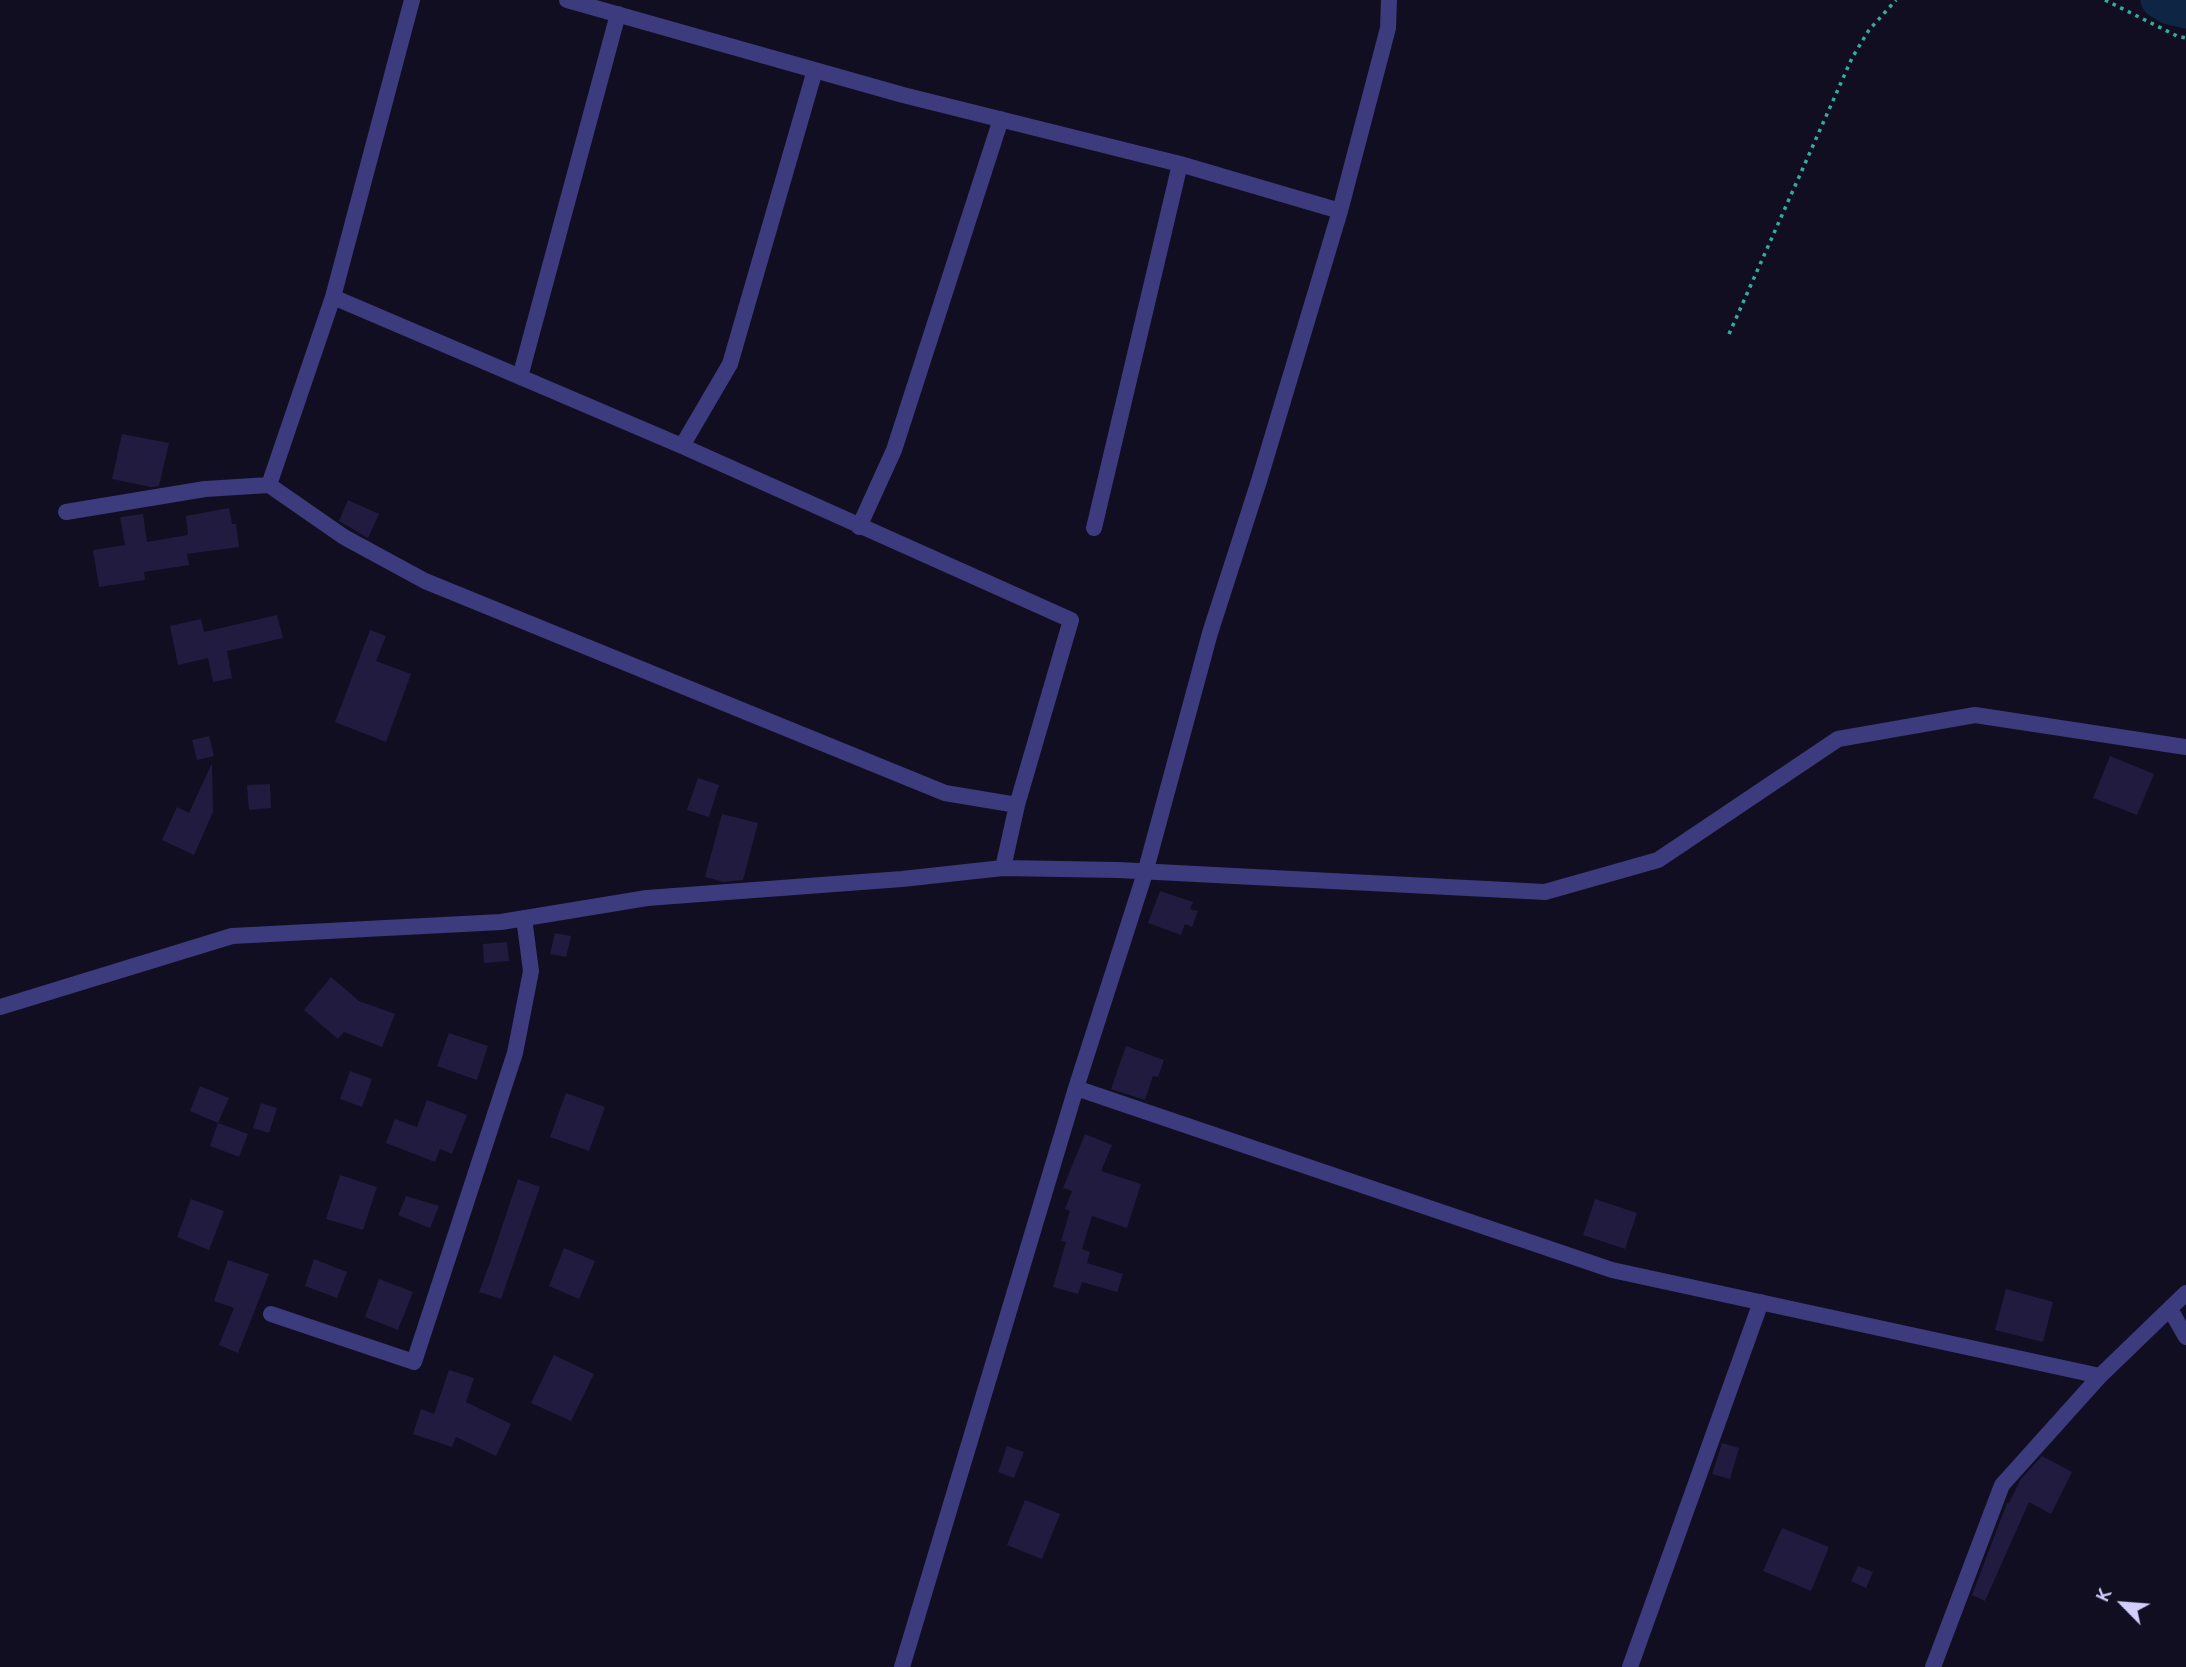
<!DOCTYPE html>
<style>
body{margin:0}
#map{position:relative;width:2186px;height:1667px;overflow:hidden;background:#100e20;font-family:Karla,sans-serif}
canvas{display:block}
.north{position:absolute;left:2088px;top:1569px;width:70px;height:70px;-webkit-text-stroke:5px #100e20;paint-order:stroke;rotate:295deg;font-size:19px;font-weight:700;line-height:28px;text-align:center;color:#d3cffd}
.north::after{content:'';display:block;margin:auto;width:24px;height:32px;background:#d3cffd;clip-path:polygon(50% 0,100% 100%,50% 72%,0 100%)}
</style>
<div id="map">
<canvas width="2186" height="1667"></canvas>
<div class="north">K</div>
</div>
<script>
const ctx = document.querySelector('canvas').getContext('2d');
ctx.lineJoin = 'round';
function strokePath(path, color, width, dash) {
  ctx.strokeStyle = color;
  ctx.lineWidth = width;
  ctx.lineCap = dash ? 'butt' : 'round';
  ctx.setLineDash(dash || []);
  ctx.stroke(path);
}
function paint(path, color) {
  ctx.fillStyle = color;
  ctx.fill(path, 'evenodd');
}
const river = new Path2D(`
 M2158,0l11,7 17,4`);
const building = new Path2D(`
 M122,434l47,9 -10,43 -8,1 -39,-8z
 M348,500l31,14 -11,24 -29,-17z
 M229,508l3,16h4l3,23 -52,7 2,11 -45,7 1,8 -46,7 -6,-37 32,-5 -5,-28 23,-3 4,28 41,-7 -2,-19z
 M277,615l6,23 -56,13 5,27 -19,4 -5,-24 -30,7 -8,-39 31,-7 3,13z
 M370,630l16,6 -10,25 35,13 -25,68 -51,-20z
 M209,736l5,20 -17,4 -5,-20z
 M2110,756l44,18 -17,41 -44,-17z
 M212,763l1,49 -19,43 -32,-15 15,-33 12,6z
 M698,778l21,7 -10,32 -22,-7z
 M270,784l1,24 -22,2 -2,-25z
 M722,814l36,9 -15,57 -19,2 -19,-5z
 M1160,891l33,11 -3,7 8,2 -6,16 -7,-3 -4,11 -33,-12z
 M555,933l16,3 -5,21 -16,-3z
 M507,942l2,19 -25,2 -1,-19z
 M331,977l28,24 36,13 -13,33 -38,-15 -6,7 -34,-29z
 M449,1033l39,13 -11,34 -40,-14z
 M1126,1046l38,14 -6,17 -5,-1 -8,24 -34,-11z
 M350,1071l22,8 -10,28 -22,-8z
 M200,1086l29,12 -11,25 -28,-12z
 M566,1093l39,14 -16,44 -39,-14z
 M427,1100l40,15 -15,39 -12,-5 -5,13 -49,-19 9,-24 22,8z
 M261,1103l16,5 -8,25 -16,-5z
 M218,1123l30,11 -9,23 -29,-11z
 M1085,1134l27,11 -11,26 40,13 -14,44 -35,-12 -10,33 8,3 -3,11 36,11 -6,18 -35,-10 -4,12 -25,-7 13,-45 -5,-1 9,-30 -5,-2 7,-18 -9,-3z
 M340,1175l37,12 -14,43 -37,-11z
 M518,1179l22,8 -39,112 -22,-7 12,-32z
 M406,1196l33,10 -9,22 -32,-13z
 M191,1199l33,12 -15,39 -32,-13z
 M1595,1199l42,14 -12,36 -42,-14z
 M564,1248l31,13 -16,38 -30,-13z
 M314,1259l33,13 -10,26 -32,-12z
 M228,1260l41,14 -31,79 -19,-8 15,-37 -20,-7z
 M379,1279l34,13 -15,38 -33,-13z
 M2006,1289l47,13 -10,40 -48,-12z
 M554,1355l40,19 -23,47 -40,-18z
 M449,1370l25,8 -8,24 45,22 -15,32 -40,-19 -4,10 -39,-13 8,-25 13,5z
 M1722,1443l17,5 -9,31 -18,-5z
 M1007,1446l17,6 -10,26 -16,-6z
 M2042,1456l30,16 -21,42 -22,-12 -44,99 -13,-6 35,-92h2l12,-24z
 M1025,1500l35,14 -18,45 -35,-14z
 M1782,1528l47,19 -18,44 -48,-20z
 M1858,1566l15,6 -7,16 -15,-7z`);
const path = new Path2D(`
 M2105,0l72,36 9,2
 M1729,334l123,-276 17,-28 27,-30`);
const minor = new Path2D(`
 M567,0l336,95 277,69 160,47
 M333,297l349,149 389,174 -54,185 -14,63
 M520,377l98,-363
 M682,446l48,-82 85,-294
 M269,485l64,-188 79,-297
 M66,512l139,-23 64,-4 75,52 81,44 520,212 72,12
 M859,527l35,-77 107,-331
 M1094,528l86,-364
 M0,1007l232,-71 269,-14 146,-24 255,-19 101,-11 115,2 427,22 113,-32 180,-121 137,-24 211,32
 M1076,1088l536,182 488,106
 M2170,1309l16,28
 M271,1314l143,48 101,-309 16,-82 -7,-53
 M902,1667l174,-579 69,-215 65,-240 49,-152 81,-270 48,-183 1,-28
 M1630,1667l131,-365
 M1933,1667l69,-182 98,-109 86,-83`);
strokePath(river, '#0e2544', 35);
paint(building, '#211b40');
strokePath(path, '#33ada1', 3.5, [3.5, 5]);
strokePath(minor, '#3b3b7d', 16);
</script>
